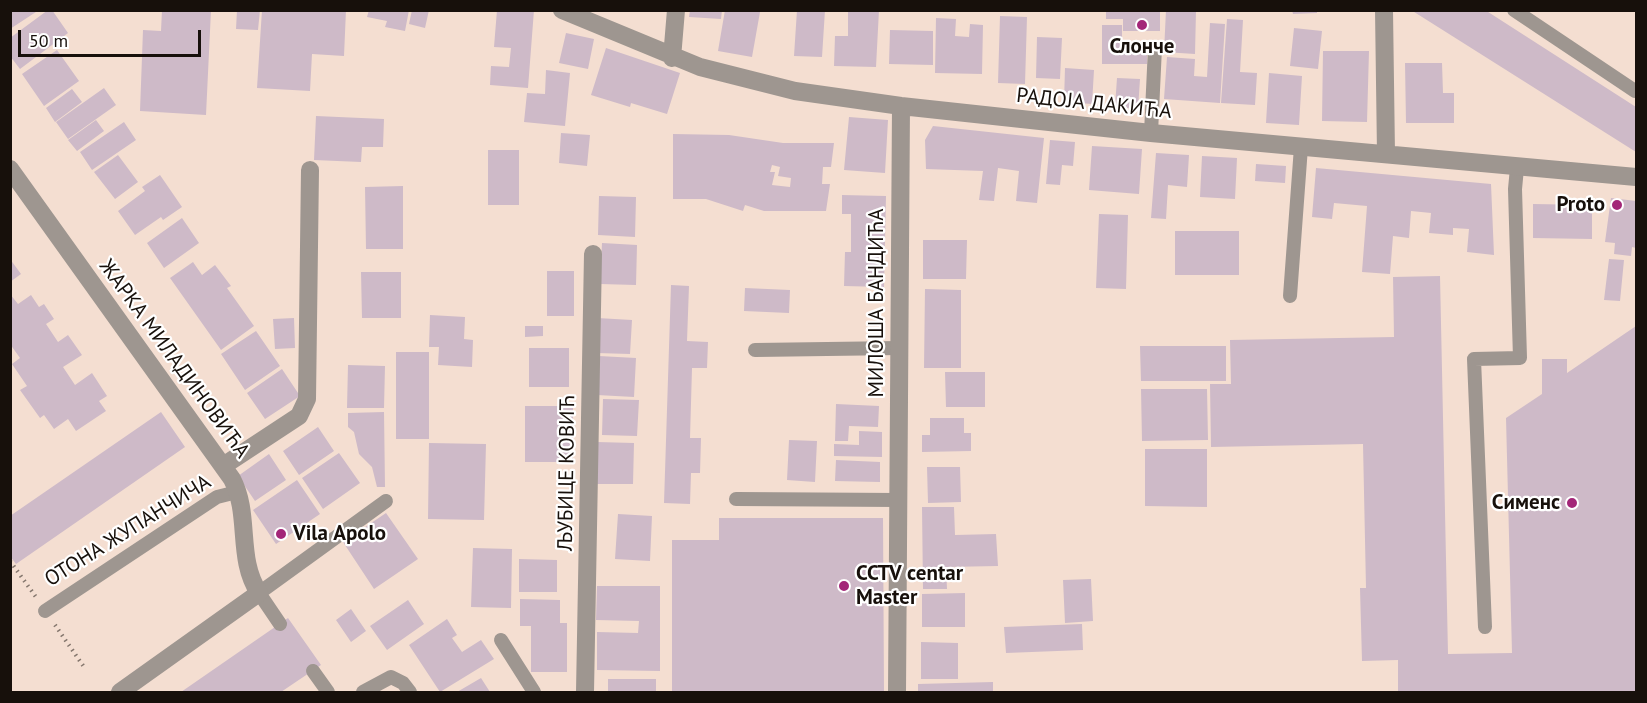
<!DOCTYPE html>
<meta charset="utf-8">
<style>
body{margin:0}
#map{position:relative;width:1647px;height:703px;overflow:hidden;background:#f4ded1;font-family:"PT Sans",sans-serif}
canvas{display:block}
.frame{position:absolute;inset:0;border:12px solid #17100b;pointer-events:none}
.scale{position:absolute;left:18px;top:30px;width:183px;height:27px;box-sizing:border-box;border:3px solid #17100b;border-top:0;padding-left:8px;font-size:18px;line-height:21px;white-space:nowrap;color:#17100b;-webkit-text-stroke:4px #fff;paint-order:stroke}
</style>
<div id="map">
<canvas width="1647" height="703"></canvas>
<div class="frame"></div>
<div class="scale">50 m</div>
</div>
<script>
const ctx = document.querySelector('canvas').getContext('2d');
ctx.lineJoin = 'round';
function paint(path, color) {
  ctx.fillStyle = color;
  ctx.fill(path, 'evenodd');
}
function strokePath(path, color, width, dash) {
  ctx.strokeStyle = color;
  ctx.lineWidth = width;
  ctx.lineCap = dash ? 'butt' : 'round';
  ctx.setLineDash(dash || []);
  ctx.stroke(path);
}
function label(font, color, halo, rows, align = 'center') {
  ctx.font = font + ' "PT Sans",sans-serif';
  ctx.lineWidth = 4.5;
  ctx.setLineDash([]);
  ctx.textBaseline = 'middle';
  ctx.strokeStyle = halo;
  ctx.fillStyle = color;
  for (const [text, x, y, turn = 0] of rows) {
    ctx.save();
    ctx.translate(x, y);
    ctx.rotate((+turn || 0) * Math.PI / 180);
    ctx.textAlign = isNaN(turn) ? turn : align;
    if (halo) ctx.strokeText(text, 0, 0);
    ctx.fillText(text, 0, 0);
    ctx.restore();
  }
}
const building = new Path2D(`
 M10,10h29l-29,19z
 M48,10h4l16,23 -48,36 -10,-13v-18z
 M162,10h49l-5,105 -66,-4 3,-81 18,1z
 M237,10h23l-2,20 -22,-1z
 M262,10h84l-2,46 -32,-2 -2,37 -53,-3z
 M369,10h40l-4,21 -20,-4 2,-6 -20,-4z
 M412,10h17l-4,18 -16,-4z
 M497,10h37l-6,78 -38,-3 1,-19 18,1 2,-19 -17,-1z
 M690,10h32l-1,9 -32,-2z
 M725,10l35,2 -8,45 -34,-6z
 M797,10h28l-3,47 -28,-1z
 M848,10h31l-3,57 -42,-1 1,-30h13z
 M1106,10h54v21h-37v-12h-17z
 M1166,10l30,1 -1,43 -31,-2z
 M1292,10h25v3l-24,1z
 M1411,10h74l151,97v45z
 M1000,16l27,1 -2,67 -27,-1z
 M936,18l20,1 -1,17 14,1 1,-13 13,1 -1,49 -47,-1z
 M1227,19l16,1 -3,52 17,1 -2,32 -34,-2z
 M1210,23l15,1 -5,79 -56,-4 3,-42 28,2 -1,17 13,1z
 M1102,25h20v17h25v22h-45z
 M1294,28l28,3 -4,38 -28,-3z
 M890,30l43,1v34l-44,-1z
 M566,33l28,6 -6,30 -29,-6z
 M1037,37l25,1 -2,41 -24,-1z
 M606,48l74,25 -13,41 -36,-11 -1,4 -39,-12z
 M57,50l22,31 -35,25 -22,-32z
 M1323,51h46l-2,71 -45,-1z
 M1405,63h37l1,30h11v30h-48z
 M1065,68l29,2 -2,34 -28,-2z
 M546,70l24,3 -5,53 -41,-4 3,-29 18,1z
 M1269,73l33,3 -3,49 -33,-2z
 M1117,78l23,1 -2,30 -23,-2z
 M104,88l12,17 -48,34 -12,-17z
 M72,89l10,13 -27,20 -9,-14z
 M316,116l68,3 -1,28h-21l-1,15 -47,-2z
 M849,117l39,3 -3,53 -41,-3z
 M96,120l8,11 -27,20 -9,-11z
 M124,122l12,18 -44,30 -12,-18z
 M933,126l111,12 -7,65 -21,-2 3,-30 -21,-3 -4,33 -15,-1 4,-29 -57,-2 -1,-29z
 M561,133l29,2 -3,31 -28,-3z
 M673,134l56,1 54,8h51l-3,24h-8l-1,17h8l-4,27h-62l-19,-6 -2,6 -37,-12h-33zM772,165l8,2 -2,9 13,2 -1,9 -18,-2 3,-13h-5z
 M1050,140l25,2 -2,24 -11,-1 -2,20 -14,-1z
 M1092,146l50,3 -3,45 -50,-4z
 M488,150h31v55h-31z
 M1156,153l33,2 -2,32 -19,-2 -2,34 -15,-1z
 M118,155l20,27 -23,17 -21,-27z
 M1202,156l35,2 -2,41 -35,-2z
 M1256,164l30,2 -1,17 -30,-2z
 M1316,168l175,16 3,71 -27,-3 2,-23 -16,-1v7l-24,-2 2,-20 -20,-2 -2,27 -16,-2 -3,38 -28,-2 5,-66 -33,-3 -2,16 -20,-2z
 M160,175l22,32 -19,13 -2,-3 -26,18 -17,-24 27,-20 -3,-4z
 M403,186v63h-37l-1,-62z
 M842,195l44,1 -2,91 -40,-1 1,-34h6v-38h-9z
 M599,196l37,1 -1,40 -37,-2z
 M1611,198l25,3v47l-4,-1 -1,9 -17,-2 1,-11 -10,-1z
 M1533,204l59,1v34l-59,-1z
 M1099,214l29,1 -2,74 -30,-1z
 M182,218l17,25 -35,25 -17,-25z
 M1175,231h64v44h-64z
 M923,240h44l-1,39h-43z
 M602,243l35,2 -1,40 -36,-1z
 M10,259l11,15 -11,8z
 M1609,259l15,1 -4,41 -16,-1z
 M193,262l9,13 13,-10 16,21 -4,2 27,38 -33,24 -51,-72z
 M547,271h27v45h-27z
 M361,272h40v46h-39z
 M1440,276l8,378 64,-1 -6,-235 36,-24v-35h25v14l69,-47v366h-238v-32l-36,1 -2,-73h6l-3,-144 -152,3 -1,-63h21l-1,-44 164,-3 -1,-60z
 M671,285l18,1 -2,55 21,1 -1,26h-15l-2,70h11l-1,35h-9l-1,31 -26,-1z
 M745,288l45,2 -1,23 -45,-2z
 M925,289l36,1v78h-37z
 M10,294l8,10 13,-9 8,12 5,-3 10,15 -8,5 12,18 10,-7 14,20 -19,12 12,18 17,-12 15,23 -8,5 7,10 -30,20 -8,-12 -14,10 -10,-14 -4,3 -20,-28 7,-4 -15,-22 8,-6 -10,-14z
 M430,315l35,2 -1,22 9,1 -1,27 -34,-2 1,-18h-10z
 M294,318l1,30 -20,1 -2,-30z
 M597,318l35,2 -2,34 -34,-1z
 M525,326h18v10l-18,1z
 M256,331l24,35 -35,24 -24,-36z
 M1140,346h86v35h-85z
 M529,348h40v39h-40z
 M396,352h33v87h-33z
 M599,356l37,2 -2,39 -37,-2z
 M348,365l37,1 -1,42h-37z
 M282,369l18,27 -35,23 -18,-26z
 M945,372h40v35h-39z
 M1141,389h66l1,51 -66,1z
 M603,399l36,1 -2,36 -35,-1z
 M836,404l43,2 -1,21 -29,-1 -1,15h-13z
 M525,406h48v56h-48z
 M161,412l24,35 -169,117 -6,-8v-40z
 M384,412l1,75h-8l-5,-20 -13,-13 -5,-22 -6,-5v-14z
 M930,418h34v15h7v18l-49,1v-17h8z
 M318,427l16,24 -35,24 -16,-24z
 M859,431l23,1v25l-48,-1v-12l25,1z
 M789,440l28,1 -2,41 -28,-2z
 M597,442l37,1 -1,41h-37z
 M429,443l57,1 -2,76 -56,-1z
 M1145,449h62v58l-62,-1z
 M339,453l21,30 -37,26 -21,-31z
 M269,454l17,26 -31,21 -17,-25z
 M836,460l44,2v20l-45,-1z
 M927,467h33l1,35 -33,1z
 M297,480l23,34 -44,30 -23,-34z
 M922,507h32l1,28 41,-1 2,32 -52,1 1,22h-24z
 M386,513l32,46 -44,30 -31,-47z
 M618,514l34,2 -2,45 -35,-2z
 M719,518h164l1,174h-212v-152h47z
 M473,548l39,1 -1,59 -40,-1z
 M519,559l38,1v32h-38z
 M1091,579l2,42 -28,2 -2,-43z
 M597,586h63v85l-63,-1v-38l41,1 1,-12 -43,-1z
 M965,593v34h-43v-33z
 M520,599l40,1v23h7v49h-36v-46h-11z
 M408,600l16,24 -37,26 -17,-24z
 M351,609l15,22 -15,11 -15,-22z
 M288,618l33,47 -40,27h-100z
 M447,619l10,16 -5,3 10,14 19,-12 13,19 -54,33 -31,-47z
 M1082,624l1,26 -77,3 -2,-26z
 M921,642l37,1v36h-37z
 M481,678l9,14h-33z
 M608,679h48v13h-48z
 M993,682v10h-75v-8z`);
const path = new Path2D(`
 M10,561l26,36
 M55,625l29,42`);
const lane = new Path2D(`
 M1514,10l121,81
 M1151,133l4,-86
 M1290,296l11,-149
 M755,350l144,-2
 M736,499l162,1
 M45,611l172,-114 20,-5
 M280,624l-21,-31 127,-92
 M1485,627l-11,-268 46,-1 -5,-169 2,-21
 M501,640l33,52
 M313,671l15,21
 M363,692l28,-15 12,6 7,9`);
const street = new Path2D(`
 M562,10l138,57 95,24 106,15 250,27 485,44
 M1384,10l2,144
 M672,58l4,-48
 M10,169l222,310c19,36 4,79 27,114l-139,99
 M223,466l76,-50 8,-17 3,-229
 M585,692l8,-438
 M897,692l4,-586`);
const markers = [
 [1142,25,6,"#a32678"],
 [1617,205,6,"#a32678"],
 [1572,503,6,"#a32678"],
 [281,534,6,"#a32678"],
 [844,586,6,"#a32678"]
];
const poiNames = [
 ["Слонче",1142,47,"center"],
 ["Proto",1605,205],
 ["Сименс",1560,503],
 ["Vila Apolo",293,534,"left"],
 ["CCTV centar",856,574,"left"],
 ["Master",856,598,"left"]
];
const streetNames = [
 ["РАДОЈА ДАКИЋА",1094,104,6],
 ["МИЛОША БАНДИЋА",877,303,-90],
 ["ЖАРКА МИЛАДИНОВИЋА",174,359,54],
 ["ЉУБИЦЕ КОВИЋ",567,473,-89],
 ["ОТОНА ЖУПАНЧИЧА",128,531,-32]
];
paint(building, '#cebac8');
strokePath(path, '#84766d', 4, [1.5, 4.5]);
strokePath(lane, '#9e9690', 14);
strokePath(street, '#9e9690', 18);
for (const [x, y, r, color] of markers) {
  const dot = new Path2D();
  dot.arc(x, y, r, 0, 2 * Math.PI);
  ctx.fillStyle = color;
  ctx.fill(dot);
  strokePath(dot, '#fff', 2);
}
label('bold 21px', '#17100b', '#fff', poiNames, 'right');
label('21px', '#17100b', '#fff', streetNames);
</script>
